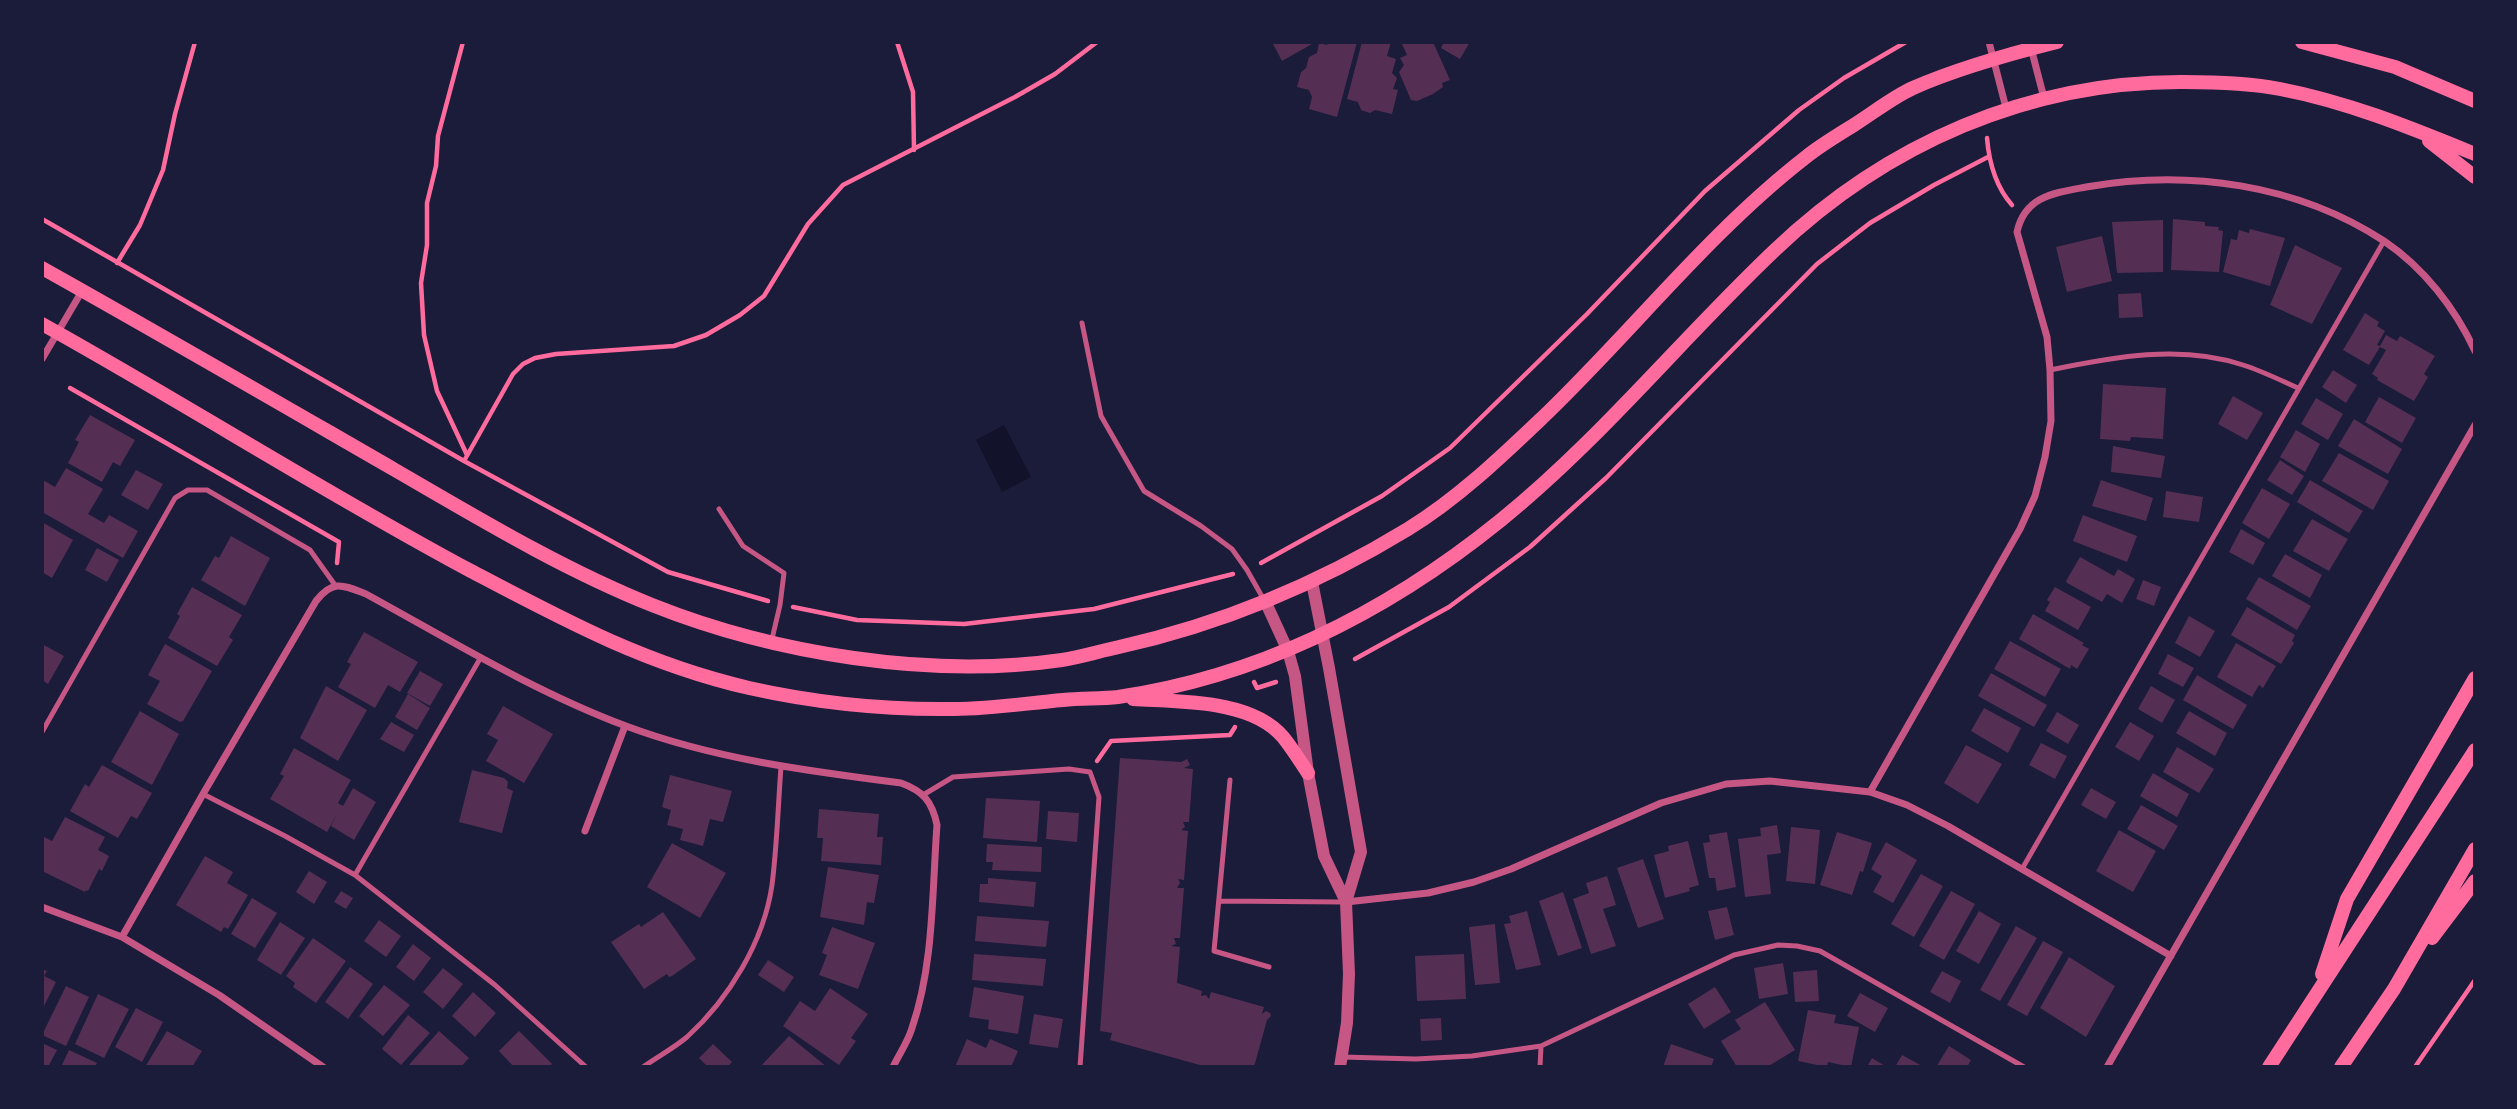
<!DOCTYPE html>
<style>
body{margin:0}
#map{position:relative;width:2517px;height:1109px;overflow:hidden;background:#1b1b3a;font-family:Lato,sans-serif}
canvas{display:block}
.frame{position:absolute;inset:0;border:44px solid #1b1b3a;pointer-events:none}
</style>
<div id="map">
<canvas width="2517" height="1109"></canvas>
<div class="frame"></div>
</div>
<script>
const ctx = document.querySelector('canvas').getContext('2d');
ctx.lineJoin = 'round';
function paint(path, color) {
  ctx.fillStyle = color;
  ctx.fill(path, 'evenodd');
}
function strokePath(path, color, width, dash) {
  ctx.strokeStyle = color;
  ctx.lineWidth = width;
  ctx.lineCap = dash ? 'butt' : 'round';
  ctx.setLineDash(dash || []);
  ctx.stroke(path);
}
const water = new Path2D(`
 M1004,425l27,52 -29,15 -26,-52z`);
const building = new Path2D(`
 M1272,42h39l1,2 -30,17z
 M1328,42h29l-20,75 -28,-8 3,-12 -3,-7 -12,-3 4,-15 5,-4 3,-11 8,-4 2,-10 8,2z
 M1362,42h29l-4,14 9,3 -4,14 5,5 -4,11 5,1 -6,24 -17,-4 -5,3 -9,-3 -3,-8 -11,-3z
 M1401,42h32l17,38 -8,3 1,4 -10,7 -16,7 -6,-1 -12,-28 5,-7 -4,-7 7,-3z
 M1444,42h26l-10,17 -19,-11z
 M2173,219l32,3v4l14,1 -1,3 5,1 -4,41 -48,-2z
 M2163,220v52l-46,1 -5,-51z
 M2250,229l35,9 -15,48 -47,-14 8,-33 6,1 2,-10 10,3z
 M2102,236l10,45 -45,11 -11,-45z
 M2295,245l47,23 -30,56 -42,-19z
 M2141,293l2,24 -24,1 -1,-24z
 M2365,313l14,9 -2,4 8,5 -8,14 3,1 6,-11 11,6 3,-5 35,20 -11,18 4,3 -14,24 -37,-21 1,-2 -6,-4 14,-24 -6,-3 -11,18 -26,-15z
 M2333,370l24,15 -11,18 -24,-16z
 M2103,384l63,4 -3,51 -32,-2 -1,4 -30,-2z
 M2233,396l30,17 -16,27 -29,-16z
 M2379,397l37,21 -14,25 -37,-21z
 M2316,398l27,16 -15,26 -27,-16z
 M90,415l45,25 -15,26 -7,-4 -11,20 -34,-19 11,-21 -4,-2z
 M2354,419l48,30 -14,25 -50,-28z
 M2296,430l24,14 -15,28 -25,-15z
 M2113,446l52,10 -4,22 -50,-6z
 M2339,453l50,28 -16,29 -51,-29z
 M2280,460l24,16 -12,19 -25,-15z
 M66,468l37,21 -15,25 16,9 5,-8 29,16 -15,27 -81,-46v-30l1,-2 12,7z
 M136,470l27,14 -15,26 -27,-15z
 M2101,480l52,18 -7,23 -54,-15z
 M2310,480l53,31 -14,22 -52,-31z
 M2262,488l28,16 -21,35 -27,-16z
 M2166,491l37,6 -4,25 -36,-5z
 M2083,515l54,21 -10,26 -54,-21z
 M2312,519l36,20 -19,32 -36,-20z
 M42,522l31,18 -21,38 -10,-6z
 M2241,529l24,14 -12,22 -24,-13z
 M231,536l39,22 -25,48 -44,-26 14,-24 4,2z
 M97,548l22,12 -12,22 -22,-12z
 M2285,554l37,21 -12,23 -38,-22z
 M2080,557l34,19 4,-7 17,10 -13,24 -15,-9 -5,8 -35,-19 -1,-2z
 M2259,577l52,29 -14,24 -51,-31z
 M2143,580l18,7 -7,19 -18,-7z
 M192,587l50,28 -13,22 4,3 -16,26 -49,-28 12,-22 -3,-2z
 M2055,587l36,20 -13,23 -33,-19 5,-9 -3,-2z
 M2247,607l48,28 -3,6 2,2 -13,21 -50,-29z
 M2033,614l51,29 -2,2 7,4 -12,20 -6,-4 -1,4 -51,-30z
 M2189,616l26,15 -15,26 -25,-14z
 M364,632l54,30 -18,30 -12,-7 -13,23 -37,-21 13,-23 -4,-2z
 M2010,641l51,28 -16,28 -51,-28z
 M2236,643l40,23 -13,22 -4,-3 -7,12 -35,-20z
 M42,644l22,12 -16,28 -6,-4z
 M165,644l47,27 -29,50 -3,1 -33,-18 13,-23 -12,-6z
 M2168,654l26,14 -11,19 -25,-13z
 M420,671l23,13 -13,22 -23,-13z
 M1991,673l56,32 -13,22 -56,-31z
 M2197,675l50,30 -14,24 -50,-29z
 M326,686l41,24 -29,51 -38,-23z
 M2151,686l24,14 -13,23 -24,-14z
 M408,694l22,14 -13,22 -22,-13z
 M503,706l50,28 -29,49 -38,-22 12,-21 -11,-6z
 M1984,708l37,20 -13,25 -37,-22z
 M140,711l39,23 -27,51 -41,-23z
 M2189,711l38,22 -12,23 -39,-23z
 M2057,712l22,13 -11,19 -22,-13z
 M391,722l23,13 -10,17 -24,-13z
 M2130,722l24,14 -15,25 -24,-14z
 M2041,743l26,13 -12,23 -26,-14z
 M1966,745l36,19 -24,40 -34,-21z
 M2177,747l37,22 -15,24 -36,-21z
 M294,748l57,32 -13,23 5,3 10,-18 23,14 -22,38 -23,-14 6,-12 -10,18 -57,-33 14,-23 -4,-2z
 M1120,758l61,4 6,-3 3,6 -6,3 9,1 -4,53h-6l2,5 -4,3 7,1 -4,49 -6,-1 2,4 -3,5h7l-4,50h-6l2,6 -5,2 9,1 -3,36 25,8 -1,5 5,-1 3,4 2,-7 53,15 -2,7 4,-3 4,2 1,3 -4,4 -13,47h-47l-97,-27 2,-7 -12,-2z
 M102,765l50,28 -15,26 -6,-3 -13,22 -48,-27 15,-27 4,3z
 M472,770l32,8 4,4 -1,6 6,3 -11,42 -43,-11z
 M2153,773l36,21 -12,23 -37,-21z
 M670,775l62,16 -9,31 -13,-3 -7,27 -23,-6 3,-11 -16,-4 4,-15 -9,-3z
 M2091,788l25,14 -10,17 -25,-14z
 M986,798l54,3 -3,41 -54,-4z
 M2141,805l37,21 -14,24 -37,-21z
 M819,809l60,5 -2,23h6l-2,28 -60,-4 2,-23h-6z
 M1048,811l31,2 -2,29 -31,-3z
 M65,817l40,20 -7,13 11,6 -7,15 -3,-2 -11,22 -2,-1 -1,2 -43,-21v-35l10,5z
 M1777,825l4,28 -14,2 4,39 -26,3 -7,-58 23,-3 -1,-8z
 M1791,827l29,3 -5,54 -29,-3z
 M2119,830l37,21 -23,41 -37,-21z
 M1727,832l9,55 -19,4 -2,-13h-6l-6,-35 7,-1 -1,-7z
 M1837,832l35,11 -9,29 -3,-1 -8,24 -32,-10z
 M1688,841l11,44 -10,3 1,3 -25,7 -11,-43 15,-4 -1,-5z
 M1886,842l31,18 -24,43 -20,-11 9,-16 -11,-7z
 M672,843l54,30 -26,45 -53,-31z
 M987,844l55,3 -1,25 -49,-2 1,-8h-7z
 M205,856l28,16 -6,11 21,12 -20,34 -4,-2 -3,5 -45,-27z
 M1643,859l21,60 -26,9 -21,-60z
 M828,867l51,8 -5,28 -7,-1 -3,23 -44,-8z
 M309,871l18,11 -13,22 -18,-12z
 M1921,874l22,12 -29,51 -23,-13z
 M1607,876l9,29 -13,4 13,37 -25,8 -18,-55 16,-6 -3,-10z
 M988,878l48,4 -2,25 -55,-5 1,-18h8z
 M341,891l12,7 -7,11 -12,-7z
 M1951,891l24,13 -31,56 -25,-14z
 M1563,892l19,56 -24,8 -19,-55z
 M252,898l25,15 -22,35 -24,-14z
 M1727,907l7,28 -19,5 -7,-29z
 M1527,911l14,54 -25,5 -12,-46 7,-1 -2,-7z
 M1979,911l22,13 -22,40 -23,-13z
 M663,912l33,47 -24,17 -3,1 -2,-3 -23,15 -33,-47 28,-18 2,3z
 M977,916l72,5 -3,26 -71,-6z
 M379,920l22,16 -15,21 -22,-16z
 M280,922l25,16 -24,37 -24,-15z
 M1495,924l5,59 -25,2 -6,-58z
 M2016,926l21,12 -37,63 -20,-11z
 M832,927l43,16 -17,46 -39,-14 8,-20 -5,-2z
 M313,938l33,23 -30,42 -23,-16 2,-4 -9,-7z
 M2043,941l20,11 -36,64 -20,-11z
 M413,944l18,14 -17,23 -18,-14z
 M974,954l72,5 -3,27 -71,-6z
 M1464,954l2,45 -49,2 -2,-45z
 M2069,957l46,29 -29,51 -46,-29z
 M768,960l26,17 -10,15 -26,-17z
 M1783,963l5,31 -29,5 -5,-31z
 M350,967l23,17 -25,35 -23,-17z
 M443,968l20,16 -20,25 -20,-17z
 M42,969l5,2 -3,5 12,6 -14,28z
 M1817,970l2,31 -24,1 -2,-30z
 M1942,971l19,10 -11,22 -20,-11z
 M384,985l26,20 -27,31 -24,-20z
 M66,986l23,11 -23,49 -24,-11z
 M974,987l50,9 -6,38 -30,-5 1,-9 -20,-3z
 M1715,987l16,25 -27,17 -16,-25z
 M830,988l38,26 -17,24 5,3 -17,24 -56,-39 17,-25 15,10z
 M473,992l23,21 -21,24 -23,-21z
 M1860,993l28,15 -13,24 -28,-16z
 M98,994l31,15 -25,49 -29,-14z
 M1765,1002l30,48 -28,17h-30l-16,-26 20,-12 -6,-9z
 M136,1008l27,14 -21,40 -27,-15z
 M1808,1010l28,5 -2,8 25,4 -8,40 -23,-5 -1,5 -29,-6z
 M1034,1014l29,5 -5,29 -29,-4z
 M408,1015l22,18 -29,32 -19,-16z
 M1441,1018l1,22 -21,1 -1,-22z
 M167,1031l35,20 -10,16h-47z
 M439,1031l30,27 -8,9h-54z
 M519,1031l33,33 -3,3h-35l-15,-16z
 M789,1036l38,31h-67z
 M967,1039l19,9 4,-9 28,12 -7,16h-56z
 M42,1043l15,7 -9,17h-6z
 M713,1044l19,18 -5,5h-19l-9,-9z
 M1671,1044l43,15 -3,8h-48z
 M1949,1046l22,14 -4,7h-31z
 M69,1050l28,13 -2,4h-34z
 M1902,1055l22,12h-29z
 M1872,1058l3,2 12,7h-20z`);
const path = new Path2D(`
 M463,42l-25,94 -2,30 -9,37v42l-6,38 3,52 13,56 30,64
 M897,42l16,50 1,58
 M1987,138c2,24 9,49 25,67
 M42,219l422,242 204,111 100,29
 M117,263l23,-38 23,-55 12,-56 20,-72
 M70,388l269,154 -2,21
 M464,461l49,-87 10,-10 12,-6 21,-4 118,-8 32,-11 34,-20 24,-19 44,-72 35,-39 172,-88 40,-23 42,-32
 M1261,563l121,-67 68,-48 137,-134 118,-123 94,-81 45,-32 62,-36
 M793,607l64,13 107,4 130,-15 139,-35
 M1355,659l94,-52 81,-60 76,-69 211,-214 53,-41 64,-38 54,-28
 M1254,682l3,6 19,-6
 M1097,761l14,-20 119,-6 5,-8
 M2415,1067l60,-87`);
const service = new Path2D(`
 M1082,323l19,93 43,75 57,35 31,23 15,21 17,30
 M2050,370c63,-13 131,-26 193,-5 19,6 37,15 55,23
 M719,509l24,37 41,27 -4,32 -8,34
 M42,732l133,-234 13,-8h19l103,60 25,35
 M1230,780l-16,171 55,16
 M203,794l82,42 70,39 140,110 91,82
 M923,795l30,-18 116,-8 21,3 9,25 -19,270
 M2022,869l362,-628
 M355,875l126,-218
 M1219,901l124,1
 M1541,1046l193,-91 44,-10 19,1 23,5 204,116
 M1342,1057l74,2 56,-3 69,-10 -1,21
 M643,1067c14,-10 31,-19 44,-30 42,-38 77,-96 85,-152 5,-39 6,-79 9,-118`);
const minor = new Path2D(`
 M1989,42l17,66
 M2031,48l13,50
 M42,359l40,-68
 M1870,792l150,-263 15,-33 10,-39 6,-36 -1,-51 -3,-33 -30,-105c8,-36 37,-39 69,-45 102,-18 211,-3 298,54 40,27 71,67 91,110
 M585,831l40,-105
 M1346,902l82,-9 46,-11 37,-13 150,-66 65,-19 44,-3 100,11 37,13 41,21 223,130
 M42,907l80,30 97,58 104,72
 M122,937l81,-143 113,-193c17,-22 27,-16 50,-7 84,46 169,98 260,132 88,33 182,45 275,57 22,8 31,18 36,42 -5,67 -3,139 -25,203 -4,14 -13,26 -19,39
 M2107,1067l368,-642`);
const tertiary = new Path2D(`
 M1312,582l17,86 32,184 -15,50 3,72 -2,49 -7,44
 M1266,603l22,48 7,25 13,97 16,83 22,46`);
const secondary = new Path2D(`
 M2302,42l93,25 80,34
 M2429,141l46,36
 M42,268c118,66 235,134 353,202 83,48 167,99 257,135 123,49 278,74 410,55 19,-3 38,-9 57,-13 103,-23 199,-63 289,-118 49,-30 92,-71 134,-111 89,-85 166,-185 264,-261 15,-12 32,-22 48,-32 19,-12 39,-28 59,-37 45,-20 96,-34 144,-46
 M42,324c144,80 283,169 429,247 93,49 174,93 278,117 67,15 136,22 205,21 37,0 73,-6 109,-9 19,-2 37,-1 55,-3 143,-21 272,-87 383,-177 100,-81 181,-182 274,-270 111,-106 254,-169 409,-168 31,0 65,1 96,7 68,13 131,39 195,65
 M1133,699c46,3 118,0 150,38 9,11 17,24 25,36
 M2432,938l43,-57
 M2322,974l25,-75 128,-221
 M2269,1067l206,-317
 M2341,1067l53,-78 81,-140`);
paint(water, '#12122b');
paint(building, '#542f53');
strokePath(path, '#ff6b9d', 4.5);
strokePath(service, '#c65784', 5);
strokePath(minor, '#c65784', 7);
strokePath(tertiary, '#c65784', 12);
strokePath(secondary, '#ff6b9d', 14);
</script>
